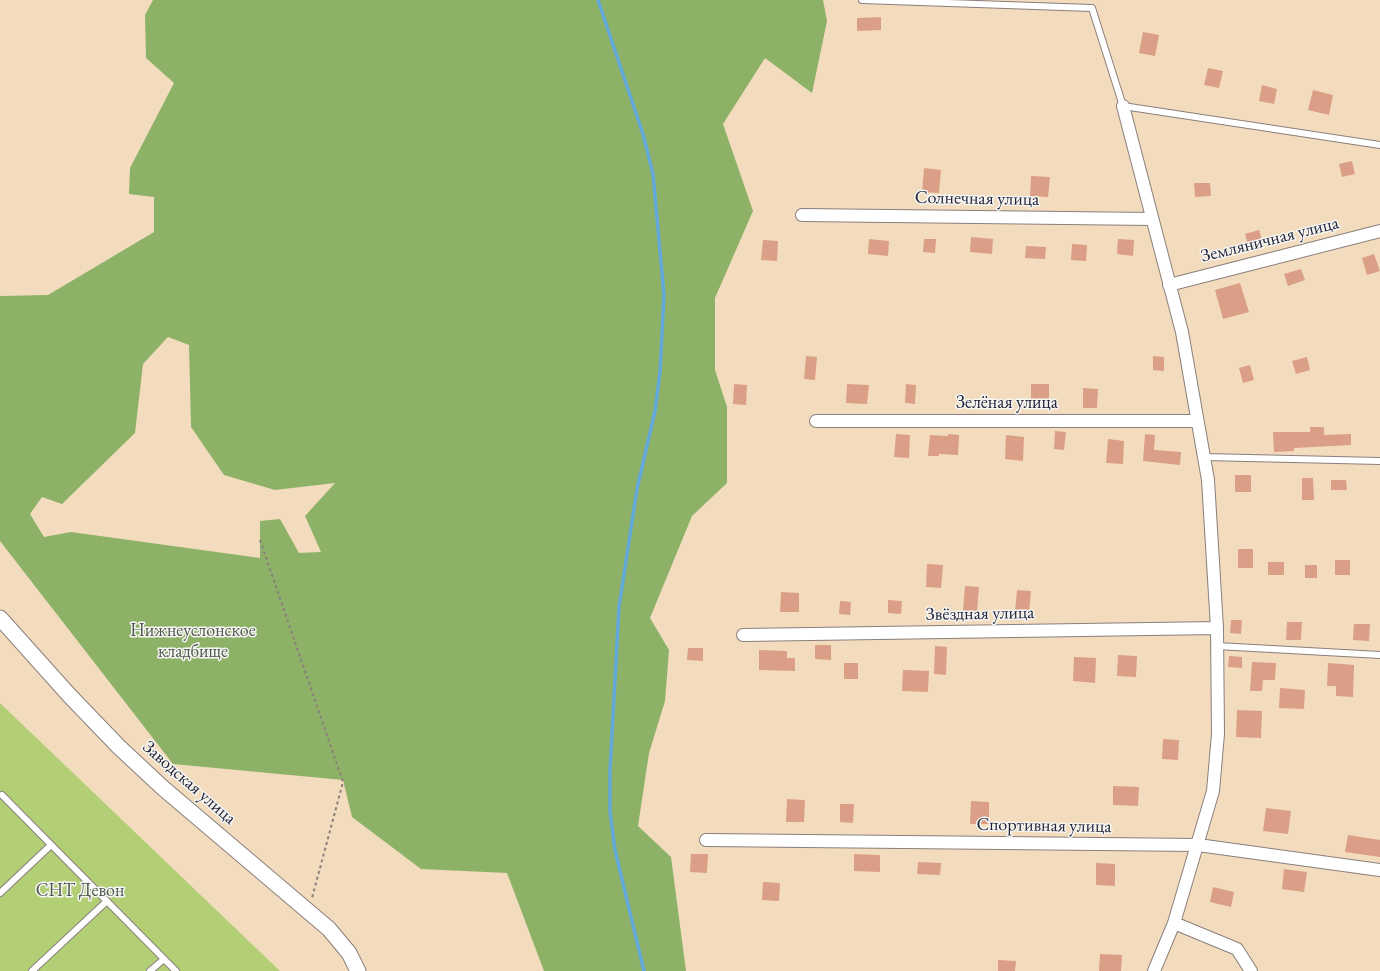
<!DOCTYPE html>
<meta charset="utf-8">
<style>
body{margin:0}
canvas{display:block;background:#f3dcbd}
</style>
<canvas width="1380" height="971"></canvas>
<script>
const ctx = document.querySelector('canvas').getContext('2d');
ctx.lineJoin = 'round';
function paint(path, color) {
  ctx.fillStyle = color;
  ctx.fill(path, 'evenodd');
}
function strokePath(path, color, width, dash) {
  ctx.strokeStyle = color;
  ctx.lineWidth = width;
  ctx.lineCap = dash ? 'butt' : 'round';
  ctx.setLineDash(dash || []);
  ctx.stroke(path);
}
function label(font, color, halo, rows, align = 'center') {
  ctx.font = font + ' "EB Garamond",serif';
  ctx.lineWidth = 3;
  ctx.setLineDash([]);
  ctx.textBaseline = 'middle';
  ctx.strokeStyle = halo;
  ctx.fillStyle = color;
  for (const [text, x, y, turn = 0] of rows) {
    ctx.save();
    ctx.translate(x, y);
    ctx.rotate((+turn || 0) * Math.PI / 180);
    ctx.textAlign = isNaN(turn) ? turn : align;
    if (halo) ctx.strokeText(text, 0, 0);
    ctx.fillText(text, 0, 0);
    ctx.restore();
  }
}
const green = new Path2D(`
 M0,703l280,268h-280z`);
const forest = new Path2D(`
 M153,0h670l4,21 -15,72 -47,-35 -42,66 30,87 -38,87v72l12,37v76l-35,33 -42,102 19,32 -4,51 -16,52 -11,73 33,31 15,114h-142l-37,-98 -86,-4 -69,-52 -9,-37 -170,-16 -173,-223v-245l48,-1 106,-63v-35l-25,-3 1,-26 44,-85 -28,-25 -1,-43zM168,337l21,8 2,82 33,48 51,15 60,-7 -30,33 16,36 -22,1 -19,-34 -20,2v37l-189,-26 -27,5 -14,-23 12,-17 20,7 73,-71 8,-69z`);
const stream = new Path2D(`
 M598,0l45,134 10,40 11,121 -4,77 -5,39 -18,78 -18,118 -9,163v41l5,39 29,121`);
const building = new Path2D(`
 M881,17v13l-24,1v-13z
 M1143,32l16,3 -4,21 -16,-3z
 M1208,68l15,3 -4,17 -15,-3z
 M1262,85l15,4 -3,15 -15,-3z
 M1313,90l20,5 -4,20 -21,-5z
 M1352,161l3,13 -13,3 -3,-13z
 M924,168l17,2 -2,23 -17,-1z
 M1031,176l19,1 -2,20 -18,-1z
 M1194,183h16l1,13 -16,1z
 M1259,230l4,14 -14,4 -4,-14z
 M971,237l22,2 -1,15 -22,-2z
 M869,239l20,2 -1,15 -20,-2z
 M924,239h12l-1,14 -12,-1z
 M1118,239l16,1 -1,16 -16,-2z
 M763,240l15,1 -1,20 -16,-1z
 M1072,244l15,1 -1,16 -15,-1z
 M1026,246l20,1 -1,12 -20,-1z
 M1374,254l6,17 -13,4 -5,-17z
 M1301,269l4,11 -17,6 -4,-12z
 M1240,283l9,29 -26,7 -8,-29z
 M806,356l11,1 -2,23 -11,-1z
 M1153,356l11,1v14l-11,-1z
 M1307,357l3,13 -14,4 -4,-13z
 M1250,365l4,15 -11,3 -4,-15z
 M734,384l13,1 -1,20 -13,-1z
 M847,384l22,1 -2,19 -21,-1z
 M906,384l10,1 -1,19 -10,-1z
 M1031,384h18v18l-18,-1z
 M1083,388l15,1 -1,19h-14z
 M1310,427h14v8l27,-1v11l-57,3v3l-20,1 -1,-20h37z
 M1055,431l11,1 -2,18 -10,-1z
 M896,434l14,1 -1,23 -15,-1z
 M948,434l11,1 -1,20 -19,-1v2h-11l2,-21 18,1z
 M1145,434l10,1 -1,15 27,2 -1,13 -37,-4z
 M1006,435l18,2 -1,24 -18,-2z
 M1108,439l16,2 -1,23 -17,-1z
 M1235,475h16v17h-16z
 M1302,478h11l1,22h-12z
 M1331,480h15l1,10h-16z
 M1238,549h15v19h-15z
 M1335,560h15v15h-15z
 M1268,562h16v13h-16z
 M927,564l16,1 -2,23 -15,-1z
 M1305,565h12v13h-12z
 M965,586l14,1 -2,25 -14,-1z
 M1017,590l14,1 -2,22 -14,-1z
 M781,592l18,1v19h-19z
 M888,600l14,1 -1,13 -13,-1z
 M840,601l11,1 -1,13 -11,-1z
 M1231,620h11l-1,14 -11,-1z
 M1287,622h15l-1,18h-15z
 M1354,624h16l-1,17 -16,-1z
 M815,645h16v15l-16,-1z
 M935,646l12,1 -1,28 -12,-1z
 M688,648h15v13l-16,-1z
 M759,650l28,1v7h8v13l-36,-1z
 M1118,655l19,1 -1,21 -19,-1z
 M1229,656l13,1v11l-14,-1z
 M1074,657l22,1 -1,25 -22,-2z
 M1252,662l24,1 -1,17h-12l-1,11h-12z
 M844,663h14v16h-14z
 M1328,663l26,2 -1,32 -17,-1v-10h-9z
 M903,670l26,1 -1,21 -26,-1z
 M1280,688l25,2 -1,19 -25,-1z
 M1237,710l25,1 -1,27 -25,-1z
 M1163,739l16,1 -1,20 -16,-1z
 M1113,786l26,1 -1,19 -25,-1z
 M787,799l18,1 -1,22h-18z
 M971,801l18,1v22h-19z
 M840,804h14l-1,19 -13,-1z
 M1266,808l25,3 -3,23 -25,-3z
 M1348,835l32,5v17l-35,-5z
 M691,854h17l-1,19 -17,-1z
 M854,854l26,1v17l-26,-1z
 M918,862l23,1 -1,12 -23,-1z
 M1096,863l19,1v22l-19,-1z
 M1284,869l23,3 -3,20 -22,-3z
 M763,882l17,1 -1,18 -17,-1z
 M1213,887l21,5 -3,15 -21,-5z
 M1100,954l22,1 -1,16h-22z
 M998,960l18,1 -1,10h-17z`);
const path = new Path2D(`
 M260,540l83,242 -31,116`);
const service = new Path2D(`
 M862,0l230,8 31,98 257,39
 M1204,457l176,4
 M1217,646l163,9
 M2,795l174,176
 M0,893l51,-48
 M32,971l75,-70
 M150,971l14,-12`);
const minor = new Path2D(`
 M1123,106l59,226 26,148 9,148 1,106 -5,57 -39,132 -20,48
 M802,215l350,4
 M1169,285l211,-54
 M816,421h381
 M743,635l474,-7
 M706,840l492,5 182,25
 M1174,923l63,26 14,22`);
const tertiary = new Path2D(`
 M0,618l69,77 50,52 44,41 166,141 20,24 9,18`);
const streetNames = [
 ["Солнечная улица",977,199,1],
 ["Земляничная улица",1270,240,-14],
 ["Зелёная улица",1007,403],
 ["Звёздная улица",980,614,-1],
 ["Заводская улица",189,783,41],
 ["Спортивная улица",1044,826,1]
];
const parkNames = [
 ["Нижнеуслонское",193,631],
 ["кладбище",193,652],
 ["СНТ Девон",80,891]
];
paint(green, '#b2cf76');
paint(forest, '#8db267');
strokePath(stream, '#62a9d9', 3.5);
paint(building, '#db9e86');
strokePath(service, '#8a7f7c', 8);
strokePath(minor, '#8a7f7c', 14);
strokePath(tertiary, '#8a7f7c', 17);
strokePath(path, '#8a7f7c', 2, [3, 3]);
strokePath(service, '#fff', 6);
strokePath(minor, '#fff', 12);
strokePath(tertiary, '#fff', 15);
label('18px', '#22223b', '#f6f6f2', streetNames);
label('18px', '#4d564d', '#f6f6f2', parkNames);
</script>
